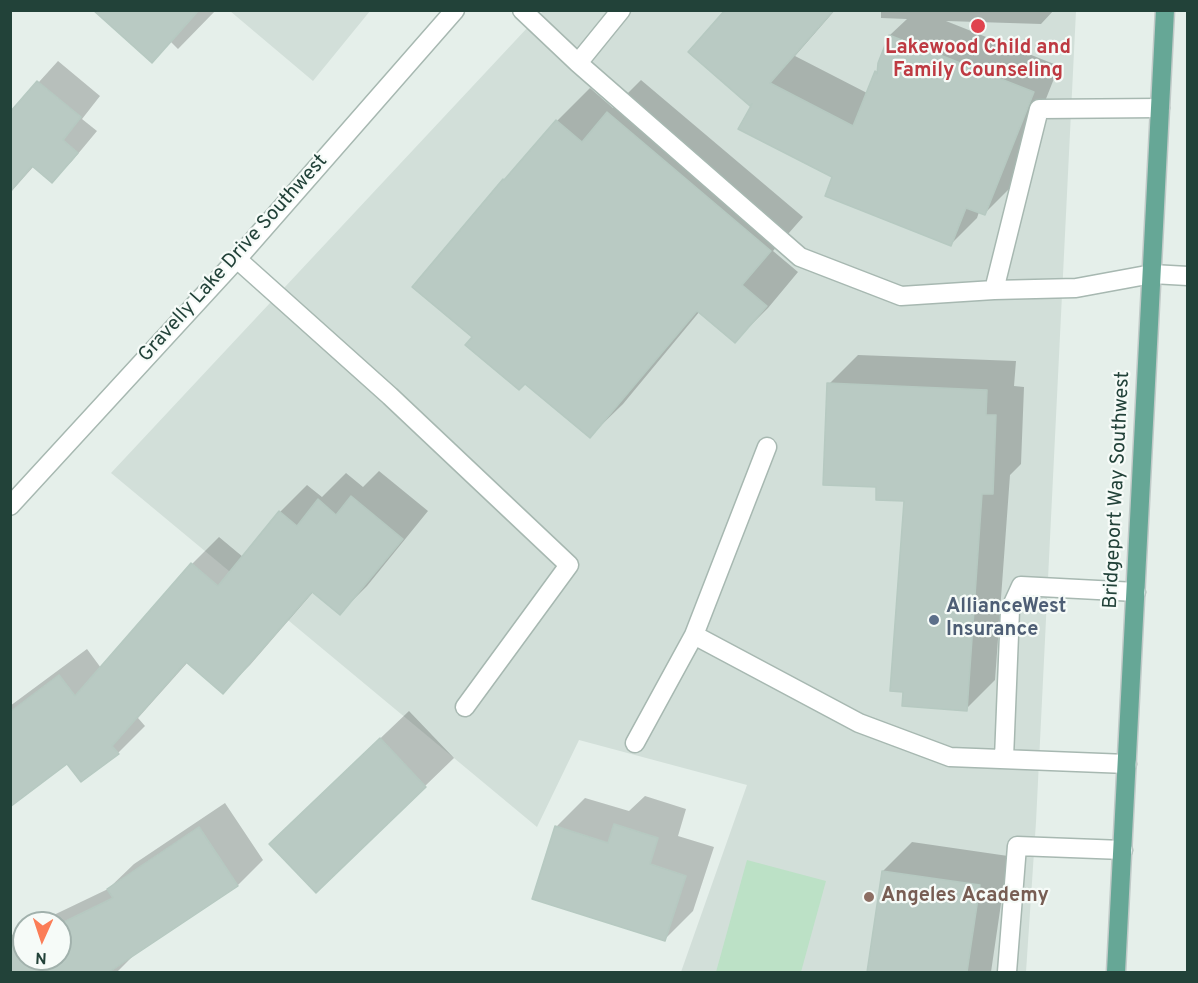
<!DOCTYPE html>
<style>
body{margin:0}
#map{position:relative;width:1198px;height:983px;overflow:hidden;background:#e5efea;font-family:Overpass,sans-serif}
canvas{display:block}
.frame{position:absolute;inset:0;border:12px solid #224239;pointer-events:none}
.north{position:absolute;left:12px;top:911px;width:60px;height:60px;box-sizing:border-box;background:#f6fbf8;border:2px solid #a1b1ac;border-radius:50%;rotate:183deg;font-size:16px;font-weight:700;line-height:24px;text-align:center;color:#224239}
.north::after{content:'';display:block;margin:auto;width:21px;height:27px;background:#fb7d57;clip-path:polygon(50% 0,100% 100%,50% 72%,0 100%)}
</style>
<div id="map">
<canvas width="1198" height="983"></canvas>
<div class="frame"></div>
<div class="north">N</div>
</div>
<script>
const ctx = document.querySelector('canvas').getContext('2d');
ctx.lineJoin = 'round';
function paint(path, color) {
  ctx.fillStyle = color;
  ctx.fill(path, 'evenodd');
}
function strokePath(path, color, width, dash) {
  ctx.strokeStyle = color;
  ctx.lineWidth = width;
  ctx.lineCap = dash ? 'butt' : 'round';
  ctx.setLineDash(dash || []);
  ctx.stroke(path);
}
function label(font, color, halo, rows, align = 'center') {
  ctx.font = font + ' Overpass,sans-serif';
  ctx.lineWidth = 4.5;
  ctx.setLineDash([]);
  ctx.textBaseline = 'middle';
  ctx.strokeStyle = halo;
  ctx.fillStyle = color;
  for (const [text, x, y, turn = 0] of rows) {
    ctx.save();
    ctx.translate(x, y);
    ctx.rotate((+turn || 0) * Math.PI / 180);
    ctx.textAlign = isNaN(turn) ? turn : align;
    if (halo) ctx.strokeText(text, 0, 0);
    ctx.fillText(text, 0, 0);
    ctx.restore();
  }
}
const built = new Path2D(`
 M230,11h140l-57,70z
 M543,11h533l-40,811 -10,150h-345l66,-187 -168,-45 -42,87 -426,-354z`);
const green = new Path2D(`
 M747,860l79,21 -25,91h-85z`);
const shadow = new Path2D(`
 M123,10h93l-38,39 -7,-7 -19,19z
 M727,10h108l-40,46 72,37 9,-21 3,-3v-5l11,-29 17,-16 -26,-1v-8h173l-13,14 -95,-3 113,45 -48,121 -27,27 -5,-2 -2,6 -27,27 -116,-68 -78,-78z
 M58,61l42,35 -18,23 15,12 -25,30 -20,20 -18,-15 -24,27v-79z
 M641,80l162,137 -30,34 25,21 -30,36 -33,33 -35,-30 -77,93 -33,32 -176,-150 90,-106 53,-59 33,-33 23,20z
 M858,355l158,6 -2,25 10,1 -3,77 -11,11 -15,205 -29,29 -61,-209 -28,-15 -48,-101z
 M379,471l49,40 -61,75 -27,27 -26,-22 -64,74 -27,27 -35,-30 -50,56 7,8 -27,27 -50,9 -58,43v-99l77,-57 14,19 91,-104 27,-27 24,20 37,-45 27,-27 15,12 24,-24 17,14z
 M409,711l45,47 -29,28 -125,29z
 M645,796l41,13 -8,27 36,11 -21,64 -29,29 -108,-113 29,-29 44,13z
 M225,803l38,57 -25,25 -100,66 -21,21h-107v-36l14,-7v30h36v-36h-23l71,-34 26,-25z
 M912,842l96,14 -17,116h-122l14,-101z`);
const building = new Path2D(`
 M93,10h106l-47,53z
 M725,10h109l-64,73 83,43 22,-55 2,3 1,-11 11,-28 145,57 -49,123 -19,-7 -15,38 -126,-50 7,-19 -94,-48 14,-25 -2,2 -62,-54z
 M37,81l44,36 -18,23 15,13 -26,30 -20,-17 -22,26v-80z
 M607,112l164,139 -29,34 25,21 -32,37 -38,-32 -107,127 -65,-54 -6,6 -54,-45 7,-8 -60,-50 91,-108 1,1 52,-60 26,22z
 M827,383l160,7 -1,25h10l-3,79h-11l-15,217 -65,-5 1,-14 -13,-1 14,-190 -28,-1v-13l-53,-2z
 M351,496l52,43 -63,76 -28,-23 -89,102 -37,-32 -74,84 7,8 -38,28 -14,-18 -57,43v-95l49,-37 16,21 116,-133 27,23 61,-75 18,15 21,-27 18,16z
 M380,738l46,49 -110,106 -47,-49z
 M614,824l44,14 -8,26 36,12 -21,65 -133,-42 23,-73 53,17z
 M199,827l39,59 -129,86h-99v-24l14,-7v18h36v-35l53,-26 -6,-9z
 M882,871l98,14 -13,87h-100z`);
const service = new Path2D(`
 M522,10l56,53 222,194 101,39 93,-6 82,-2 76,-14
 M578,63l43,-53
 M237,259l153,137 179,169 -104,142
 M994,290l45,-181 121,-1
 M767,447l-73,188 165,88 91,34 177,7
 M635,743l59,-108
 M1004,758l6,-148 11,-24 115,6
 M1007,972l10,-126 106,4`);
const tertiary = new Path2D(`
 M1152,274l36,2
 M10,506l227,-247 218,-249`);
const primary = new Path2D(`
 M1116,972l49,-962`);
const markers = [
 [978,26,8,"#e0444e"],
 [934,620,6,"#5c6f8a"],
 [869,897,6,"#8d6e63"]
];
const healthNames = [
 ["Lakewood Child and",978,49],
 ["Family Counseling",978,72]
];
const streetNames = [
 ["Gravelly Lake Drive Southwest",234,259,-48],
 ["Bridgeport Way Southwest",1118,490,-87]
];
const serviceNames = [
 ["AllianceWest",946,608],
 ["Insurance",946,631]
];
const educationNames = [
 ["Angeles Academy",881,897]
];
paint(built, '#d2dfd9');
paint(green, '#bce1c6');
paint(shadow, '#0003');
paint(building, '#b9cac3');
strokePath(building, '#b6c9c1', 1.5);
strokePath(service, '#a7b8b1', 21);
strokePath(tertiary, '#a7b8b1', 21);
strokePath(primary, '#c1cac8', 21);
strokePath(service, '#fff', 18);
strokePath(tertiary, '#fff', 18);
strokePath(primary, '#66a796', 18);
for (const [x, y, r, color] of markers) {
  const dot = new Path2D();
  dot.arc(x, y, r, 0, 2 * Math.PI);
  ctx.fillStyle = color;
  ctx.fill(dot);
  strokePath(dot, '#f6fbf8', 2);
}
label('bold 20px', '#be3a42', '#f6fbf8', healthNames);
label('20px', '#224239', '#f6fbf8', streetNames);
label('bold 20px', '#4e5e75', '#f6fbf8', serviceNames, 'left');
label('bold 20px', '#785e54', '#f6fbf8', educationNames, 'left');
</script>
